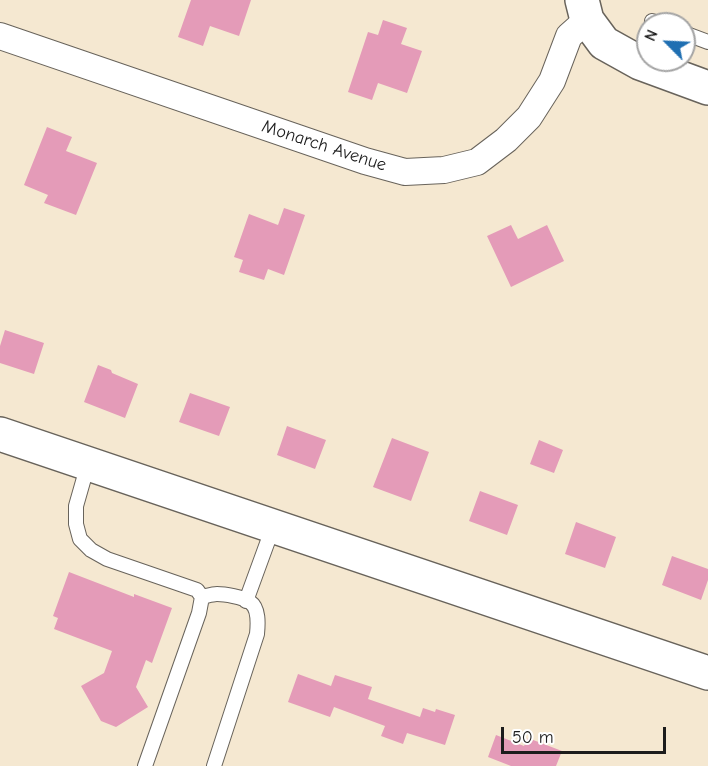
<!DOCTYPE html>
<style>
body{margin:0}
#map{position:relative;width:708px;height:766px;overflow:hidden;background:#f5e8d1;font-family:"Comic Neue",sans-serif}
canvas{display:block}
.north{position:absolute;left:636px;top:12px;width:60px;height:60px;box-sizing:border-box;background:#fff;border:2px solid #a4a4a4;border-radius:50%;rotate:294deg;font-size:16px;font-weight:700;line-height:24px;text-align:center;color:#1c1c1c}
.north::after{content:'';display:block;margin:auto;width:21px;height:27px;background:#1f6fb2;clip-path:polygon(50% 0,100% 100%,50% 72%,0 100%)}
.scale{position:absolute;left:501px;top:727px;width:165px;height:27px;box-sizing:border-box;border:3px solid #1c1c1c;border-top:0;padding-left:8px;font-size:18px;line-height:21px;white-space:nowrap;color:#1c1c1c;-webkit-text-stroke:4px #fff;paint-order:stroke}
</style>
<div id="map">
<canvas width="708" height="766"></canvas>
<div class="north">N</div>
<div class="scale">50 m</div>
</div>
<script>
const ctx = document.querySelector('canvas').getContext('2d');
ctx.lineJoin = 'round';
function paint(path, color) {
  ctx.fillStyle = color;
  ctx.fill(path, 'evenodd');
}
function strokePath(path, color, width, dash) {
  ctx.strokeStyle = color;
  ctx.lineWidth = width;
  ctx.lineCap = dash ? 'butt' : 'round';
  ctx.setLineDash(dash || []);
  ctx.stroke(path);
}
function label(font, color, halo, rows, align = 'center') {
  ctx.font = font + ' "Comic Neue",sans-serif';
  ctx.lineWidth = 5;
  ctx.setLineDash([]);
  ctx.textBaseline = 'middle';
  ctx.strokeStyle = halo;
  ctx.fillStyle = color;
  for (const [text, x, y, turn = 0] of rows) {
    ctx.save();
    ctx.translate(x, y);
    ctx.rotate((+turn || 0) * Math.PI / 180);
    ctx.textAlign = isNaN(turn) ? turn : align;
    if (halo) ctx.strokeText(text, 0, 0);
    ctx.fillText(text, 0, 0);
    ctx.restore();
  }
}
const building = new Path2D(`
 M191,0h60l-12,36 -29,-10 -7,20 -25,-9z
 M383,20l24,8 -6,16 21,7 -15,42 -29,-10 -6,17 -24,-8 20,-60 10,3z
 M47,127l25,10 -6,14 31,12 -21,52 -32,-12 4,-8 -24,-10z
 M284,208l21,7 -21,60 -16,-6 -4,11 -25,-8 4,-12 -9,-3 15,-43 29,11z
 M511,225l7,14 29,-14 17,36 -53,26 -24,-51z
 M5,330l39,13 -10,31 -34,-11v-17z
 M98,365l13,5 1,3 26,11 -13,34 -41,-16z
 M190,393l40,14 -11,29 -40,-14z
 M287,426l39,14 -11,29 -38,-14z
 M392,438l37,14 -18,49 -38,-14z
 M539,440l24,10 -9,23 -24,-9z
 M480,491l38,14 -11,30 -38,-14z
 M576,522l40,15 -11,31 -40,-14z
 M672,556l36,13v11l-7,20 -39,-15z
 M69,572l65,25v-3l38,14 -20,55 -6,-3 -10,27 12,20 -32,20 -15,-6 -20,-35 23,-13 8,-22 -58,-22 4,-11 -5,-2z
 M298,674l33,12 4,-11 37,12 -4,12 52,18 3,-9 12,4 1,-3 19,6 -10,30 -38,-12 -4,11 -22,-8 4,-10 -51,-19 -4,10 -42,-15z
 M496,735l28,11 4,-8 34,13 -6,15h-45l-23,-9z`);
const lane = new Path2D(`
 M652,21l8,3
 M684,33l24,9
 M88,464l-12,42v18l4,15 11,11 16,9 90,31 5,7 -3,16 -54,153
 M202,597c5,-1 10,-3 15,-3 7,0 26,3 33,8 9,6 8,22 7,32l-43,132
 M246,601l27,-74`);
const street = new Path2D(`
 M0,36l365,125 40,11 39,-2 33,-8 29,-22 23,-23 23,-36 17,-45 18,-16`);
const secondary = new Path2D(`
 M582,0l5,20 17,23 36,20 68,25
 M0,434l708,239`);
const streetNames = [
 ["Monarch Avenue",324,146,18]
];
paint(building, '#e49bb8');
strokePath(lane, '#68635b', 16);
strokePath(street, '#68635b', 28);
strokePath(secondary, '#68635b', 36);
strokePath(lane, '#fff', 14);
strokePath(street, '#fff', 26);
strokePath(secondary, '#fff', 33);
label('18px', '#1c1c1c', '#fff', streetNames);
</script>
